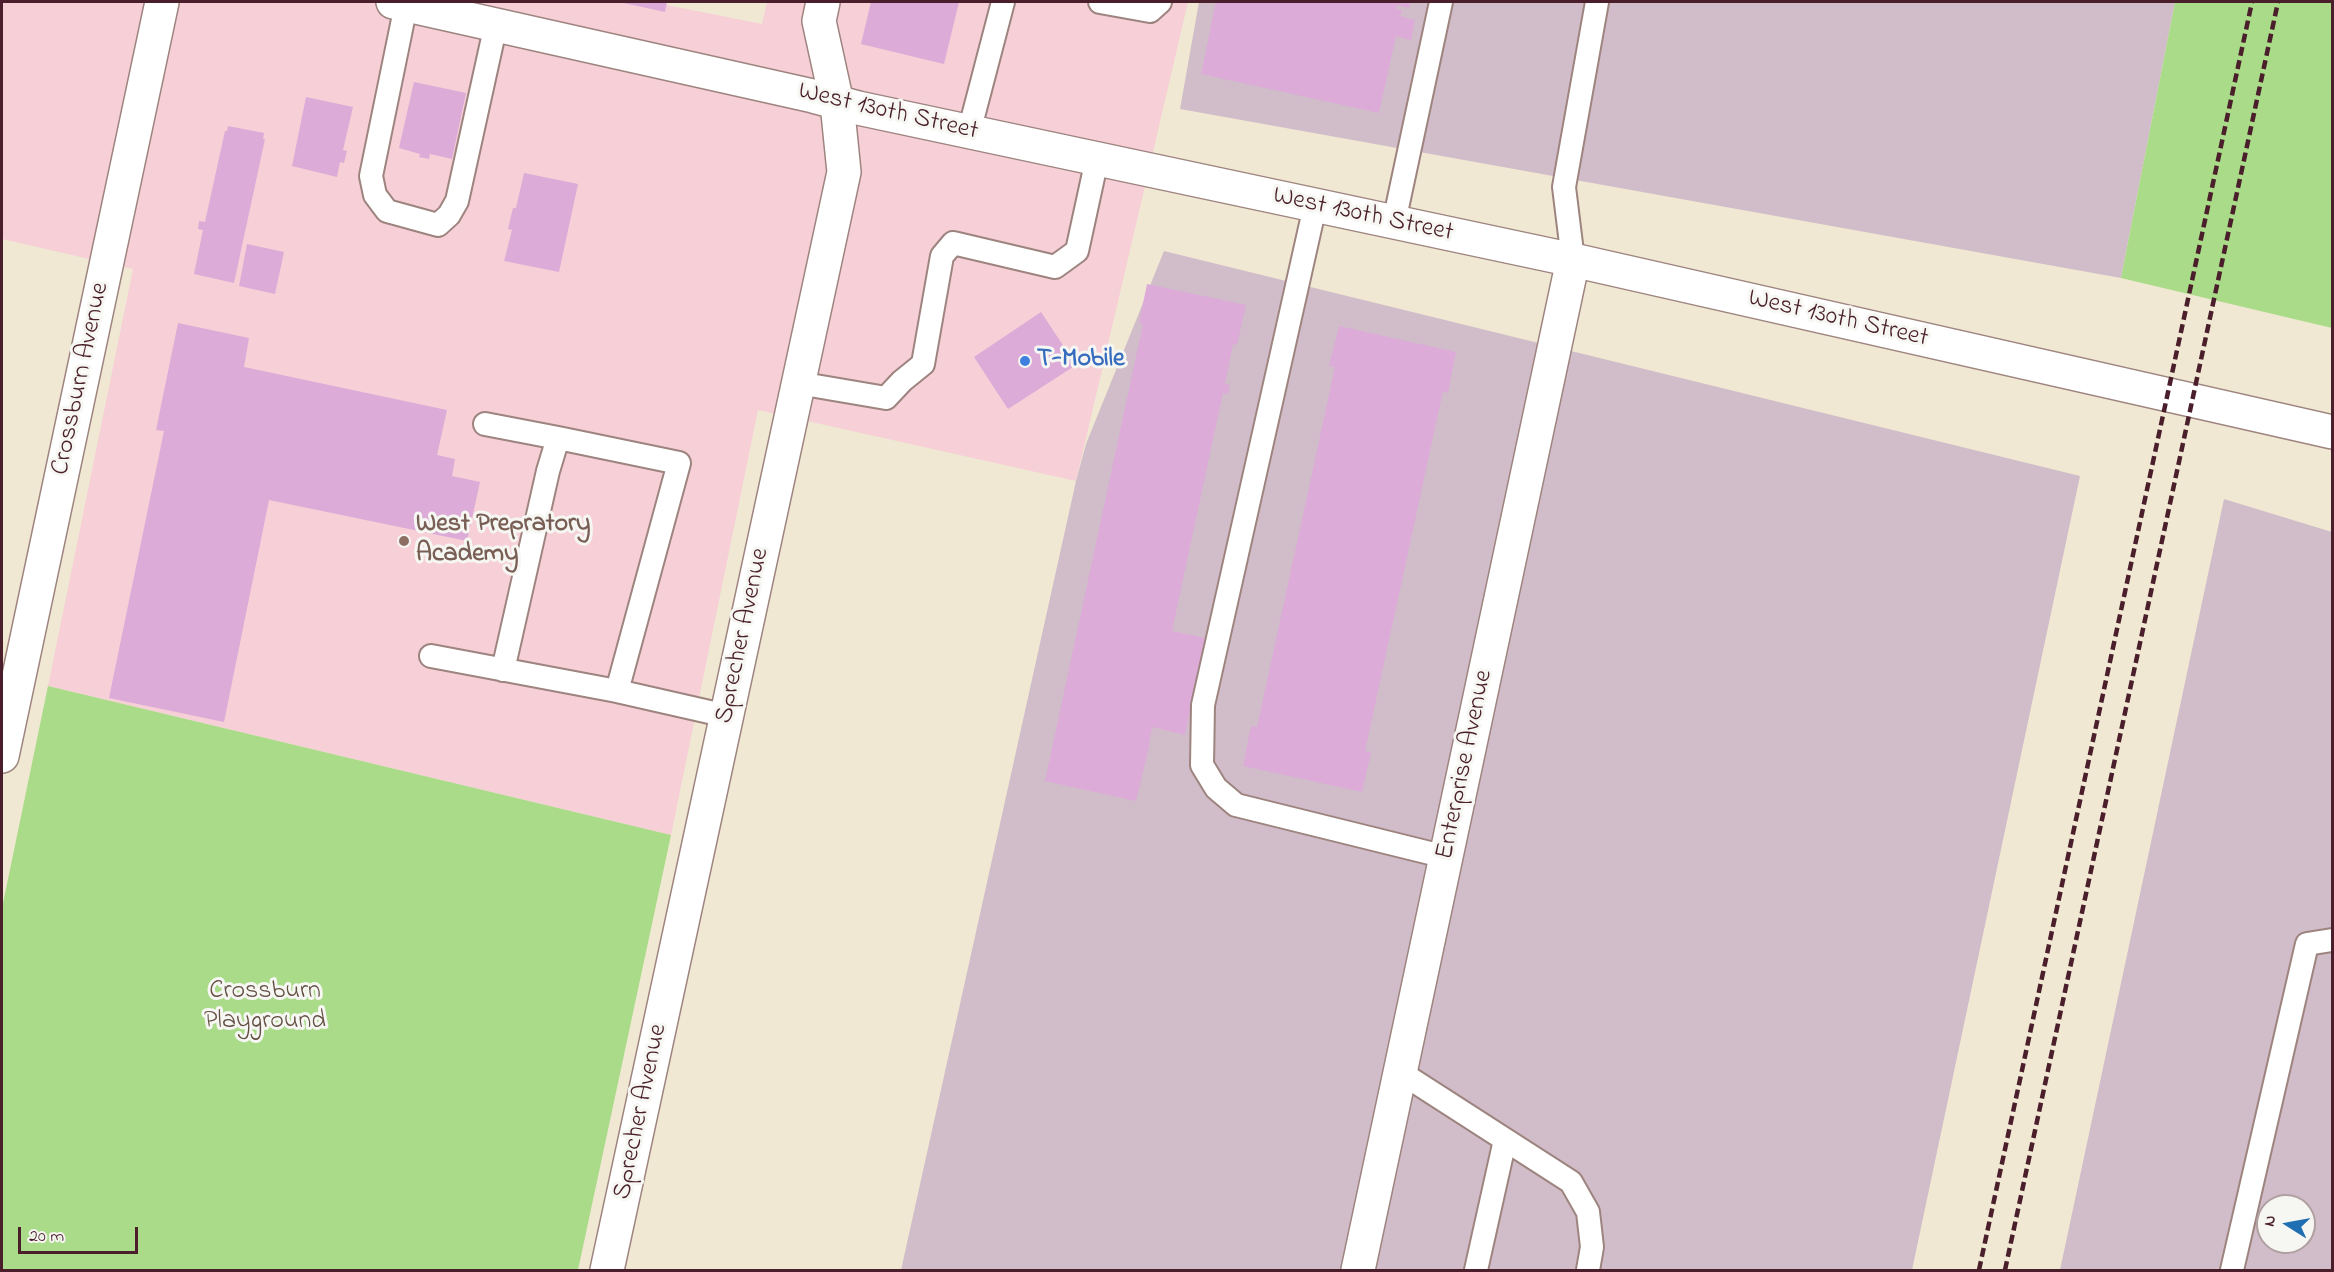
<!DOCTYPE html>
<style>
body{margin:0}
#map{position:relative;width:2334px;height:1272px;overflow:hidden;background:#f0e8d3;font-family:"Indie Flower",sans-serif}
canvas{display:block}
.frame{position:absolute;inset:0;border:3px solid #4a1f2b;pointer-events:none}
.north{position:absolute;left:2256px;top:1194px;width:60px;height:60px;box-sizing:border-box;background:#f6f6f2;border:2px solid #b1a0a2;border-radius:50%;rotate:281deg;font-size:16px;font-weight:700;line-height:24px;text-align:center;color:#4a1f2b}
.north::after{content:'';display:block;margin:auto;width:21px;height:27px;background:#1f6fb2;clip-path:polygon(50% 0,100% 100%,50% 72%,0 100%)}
.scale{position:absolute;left:18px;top:1227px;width:120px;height:27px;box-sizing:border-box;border:3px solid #4a1f2b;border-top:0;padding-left:8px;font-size:18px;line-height:21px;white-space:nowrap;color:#4a1f2b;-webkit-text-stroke:4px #f6f6f2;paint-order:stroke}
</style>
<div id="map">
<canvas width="2334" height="1272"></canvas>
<div class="frame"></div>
<div class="north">N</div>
<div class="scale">20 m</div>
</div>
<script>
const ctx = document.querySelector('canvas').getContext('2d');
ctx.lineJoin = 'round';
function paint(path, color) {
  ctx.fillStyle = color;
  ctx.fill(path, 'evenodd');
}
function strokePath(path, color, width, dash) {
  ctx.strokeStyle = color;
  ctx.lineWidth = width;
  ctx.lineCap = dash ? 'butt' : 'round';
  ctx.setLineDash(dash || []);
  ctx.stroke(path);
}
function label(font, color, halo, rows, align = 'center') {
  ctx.font = font + ' "Indie Flower",sans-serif';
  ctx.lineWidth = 6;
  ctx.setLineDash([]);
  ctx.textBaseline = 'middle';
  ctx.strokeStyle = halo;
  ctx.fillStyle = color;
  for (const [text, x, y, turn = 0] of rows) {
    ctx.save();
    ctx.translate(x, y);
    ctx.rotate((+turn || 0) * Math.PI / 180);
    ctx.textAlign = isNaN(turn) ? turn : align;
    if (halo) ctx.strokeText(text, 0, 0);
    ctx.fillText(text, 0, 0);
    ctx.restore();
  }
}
const built = new Path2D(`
 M2,2h650l110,22 5,-22h421l-112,479 -318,-71 -87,425 -623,-149 85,-417 -131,-30z`);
const industrial = new Path2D(`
 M1199,2h976l-54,276 -941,-169z
 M1164,251l916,225 -168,794h-1011l175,-789 10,-37z
 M2224,499l108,33v738h-272zM2268,1206h36v36h-36z`);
const green = new Path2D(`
 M2175,2h157v326l-211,-50z
 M48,686l623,149 -93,435h-576v-362z`);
const building = new Path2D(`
 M619,2h48l-2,10z
 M871,2h88l-15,62 -83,-20z
 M1216,2h194l-1,6 -12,-3 -1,4 6,1 -2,6 15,4 -4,20 -15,-4 -17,77 -178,-39z
 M414,82l52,11 -14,66 -22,-5 -1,5 -10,-2 1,-3 -21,-6z
 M306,97l47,10 -10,43 4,1 -3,12 -4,-1 -3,15 -45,-11z
 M228,126l36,7 -1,6h2l-31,144 -40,-9 9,-44 -5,-1 1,-8 6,1 20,-91h2z
 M524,173l54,11 -19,88 -55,-11 8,-31 -4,-1 5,-21h3z
 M247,244l37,8 -9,42 -36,-8z
 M1147,284l99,21 -9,40 -4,-1 -8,40 5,1 -2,9 -5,-1 -51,238 33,7 -20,97 -33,-8 -4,24 -12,50 -91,-20 98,-457 -4,-1z
 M1041,312l35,53 -68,44 -34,-52z
 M178,323l71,15 -5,29 203,43 -10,45 18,4 -3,17 28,6 -13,59 -198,-41 -45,222 -115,-24 55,-267 -8,-1z
 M1339,326l117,26 -8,41 -5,-2 -78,360 6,1 -9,40 -119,-26 8,-40 6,1 78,-360 -6,-1z`);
const service = new Path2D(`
 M1100,2l50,9 10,-9
 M406,5l-35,171 4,19 12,16 51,14 11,-10 8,-14 39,-177
 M969,132l34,-130
 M1315,206l-112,499 -1,60 14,23 20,17 210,52
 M1394,222l47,-220
 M1573,260l-9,-73 33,-185
 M798,383l88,15 16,-17 21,-17 19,-108 11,-13 102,24 22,-16 20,-92
 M485,424l73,14
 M431,656l186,35 110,25
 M503,670l45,-199 10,-33 121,25 -62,228
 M1400,1072l171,110 17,30 4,35 -4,23
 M1476,1270l29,-130
 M2232,1270l75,-326 25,-4`);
const minor = new Path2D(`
 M2,756l160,-754
 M607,1270l237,-1098 -7,-69 -18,-82 4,-19
 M1358,1270l215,-1010`);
const secondary = new Path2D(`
 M393,2l420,94 45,12 715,152 759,172`);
const rail = new Path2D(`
 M1979,1270l273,-1268
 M2005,1270l273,-1268`);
const markers = [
 [1025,361,6,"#3f7fe0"],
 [404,541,6,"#8d6e63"]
];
const streetNames = [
 ["West 130th Street",888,113,13],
 ["West 130th Street",1363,216,12],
 ["West 130th Street",1838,320,13],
 ["Crossburn Avenue",82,379,-78],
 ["Sprecher Avenue",744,636,-78],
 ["Enterprise Avenue",1466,765,-78],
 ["Sprecher Avenue",642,1112,-78]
];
const shopNames = [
 ["T-Mobile",1037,361]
];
const educationNames = [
 ["West Prepratory",416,526],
 ["Academy",416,556]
];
const parkNames = [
 ["Crossburn",265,993],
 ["Playground",265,1023]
];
paint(built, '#f6cfd7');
paint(industrial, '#d1bdc9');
paint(green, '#aadb89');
paint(building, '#dcabd8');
strokePath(service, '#9d847f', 26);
strokePath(minor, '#9d847f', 36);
strokePath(secondary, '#9d847f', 36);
strokePath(service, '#fff', 22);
strokePath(minor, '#fff', 33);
strokePath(secondary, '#fff', 33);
strokePath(rail, '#4a1f2b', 4.5, [9, 4.5]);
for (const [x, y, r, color] of markers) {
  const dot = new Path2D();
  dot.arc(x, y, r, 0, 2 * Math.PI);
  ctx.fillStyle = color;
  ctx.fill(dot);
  strokePath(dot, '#f6f6f2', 2);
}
label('26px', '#4a1f2b', '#f6f6f2', streetNames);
label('bold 26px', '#366cbe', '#f6f6f2', shopNames, 'left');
label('bold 26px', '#785e54', '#f6f6f2', educationNames, 'left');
label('26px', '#624e42', '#f6f6f2', parkNames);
</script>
